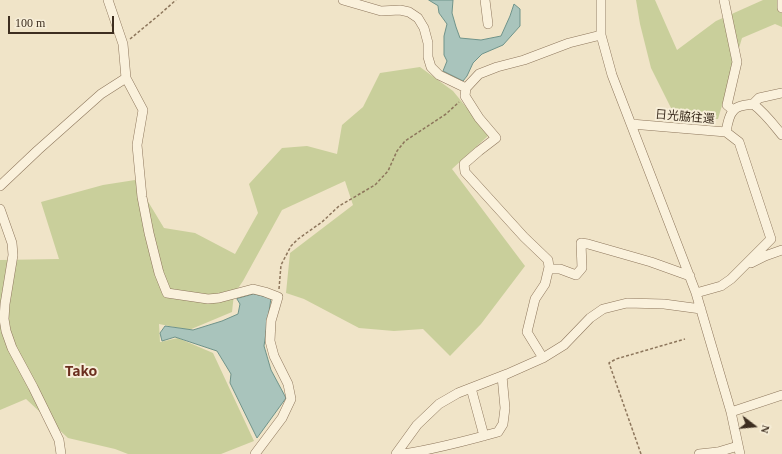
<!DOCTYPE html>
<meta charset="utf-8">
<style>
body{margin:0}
#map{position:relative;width:782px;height:454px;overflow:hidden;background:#f0e4c8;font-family:Georgia,serif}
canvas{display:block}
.north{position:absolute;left:734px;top:406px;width:40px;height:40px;-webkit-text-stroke:3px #f7eed8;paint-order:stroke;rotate:106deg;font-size:11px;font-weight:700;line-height:16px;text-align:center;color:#3d2e20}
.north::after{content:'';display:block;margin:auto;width:14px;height:18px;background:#3d2e20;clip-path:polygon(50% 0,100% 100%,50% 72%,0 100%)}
.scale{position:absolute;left:8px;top:16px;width:106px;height:18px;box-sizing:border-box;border:2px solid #3d2e20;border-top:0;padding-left:5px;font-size:12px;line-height:14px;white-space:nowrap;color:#3d2e20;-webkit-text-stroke:3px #f7eed8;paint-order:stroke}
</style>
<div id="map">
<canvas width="782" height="454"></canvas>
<div class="north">N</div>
<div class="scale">100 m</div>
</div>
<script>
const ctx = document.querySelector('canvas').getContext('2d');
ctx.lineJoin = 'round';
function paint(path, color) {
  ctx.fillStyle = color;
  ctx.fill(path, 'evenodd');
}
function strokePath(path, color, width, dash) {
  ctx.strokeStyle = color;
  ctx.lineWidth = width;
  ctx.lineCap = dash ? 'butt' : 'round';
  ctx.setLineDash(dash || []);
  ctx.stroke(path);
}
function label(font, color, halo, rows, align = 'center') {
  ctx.font = font + ' Georgia,"Noto Sans JP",serif';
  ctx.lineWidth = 4;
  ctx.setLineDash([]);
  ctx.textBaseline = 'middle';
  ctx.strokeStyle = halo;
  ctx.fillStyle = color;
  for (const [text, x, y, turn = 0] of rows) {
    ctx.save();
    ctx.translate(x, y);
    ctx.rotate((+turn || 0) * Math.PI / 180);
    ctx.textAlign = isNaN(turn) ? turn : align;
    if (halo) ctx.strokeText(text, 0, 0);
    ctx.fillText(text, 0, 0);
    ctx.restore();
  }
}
const green = new Path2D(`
 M636,0h19l22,50 39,-29 47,-21h19v27l-7,-3 -33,14 -24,81 -42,-1 -25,-50 -11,-44z
 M420,67l33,24 36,44 -37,34 73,97 -44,58 -31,32 -27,-27 -29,2 -35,-3 -55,-29 -18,-6 4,-40 63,-48 -8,-24 -63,29 -39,71 -9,13 -2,18 -43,18 -30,-6 1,18 18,-4 35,15 41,88 -33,13h-93l-13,-5 -47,-11 -42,-39 -26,11v-150l59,-1 -18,-57 62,-17 32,-5 29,48 31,5 40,21 23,-41 -9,-29 33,-36 25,-2 30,8 5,-29 21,-18 17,-34z`);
const water = new Path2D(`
 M429,0h24l-1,13 4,14 4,11 21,2 20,-4 9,-20 4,-12 6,5v17l-17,19 -21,9 -9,9 -6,13 -4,5 -20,-10 4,-10 -3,-6v-19l3,-12 -8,-11 -1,-7z
 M254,294l17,4 -7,48 7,24 15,28 -29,40 -27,-55 1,-9 -14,-23 -42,-14 -13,4 -2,-8 5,-7 28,4 29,-9 16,-7 2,-10 -3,-5z`);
const path = new Path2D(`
 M130,39l29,-24 17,-15
 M279,289l2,-24 10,-19 7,-7 24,-17 17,-16 36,-21 13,-14 9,-20 8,-10 41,-27 13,-12
 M641,454l-32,-91 7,-4 69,-20`);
const street = new Path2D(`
 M108,0l15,44 3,34 17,32 -6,35 5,52 7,36 10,40 8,20 41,6 11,-1 34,-9 12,3 13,5 -7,24 -1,20 4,15 14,28 3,15 -9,19 -27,36
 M343,0l38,11 19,-1 9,2 9,6 6,10 4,15v14l3,10 8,8 27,13
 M485,0l3,24
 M601,0v35l11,40 84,218 35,119 9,42
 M724,0l13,62 -10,43 6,5
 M782,0v8
 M753,104l6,-6 23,-5
 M631,124l95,8 13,10 32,97 -40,40 -10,7 -25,7
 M726,132c1,-6 3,-18 8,-22 4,-5 13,-5 19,-6 12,9 20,20 29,31
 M0,186l38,-36 63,-56 25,-16
 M0,209l12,34 1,12 -8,49 -1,15 2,12 6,17 21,39 26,53 2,14
 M751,263l14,-7 17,-6
 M549,269h11l16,6 6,-7 -1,-25 7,1 63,18 39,14
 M543,358l-16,-26 8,-33 10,-15 4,-17 -1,-7 -24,-23 -59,-65 -1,-8 15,-13 17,-13 -17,-20 -14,-22 1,-8 13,-14 18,-7 27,-7 45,-17 32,-8
 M471,388l13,48
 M731,412l51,-17
 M396,454l21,-29 22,-21 19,-11 49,-19 36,-16 21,-13 26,-27 13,-9 24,-6 37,1 37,5
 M403,454c32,-5 63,-13 95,-22l5,-8 2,-16 -3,-32
 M699,454l19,-2 20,-6`);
const streetNames = [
 ["日光脇往還",685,116,5]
];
const quarterNames = [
 ["Tako",81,371]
];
paint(green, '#c9cf9b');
paint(water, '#a9c4bc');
strokePath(water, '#6f938a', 1);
strokePath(street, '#8d765c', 10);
strokePath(path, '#8d765c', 1.5, [3, 2]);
strokePath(street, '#faf1dc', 9);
label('12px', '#3d2e20', '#f7eed8', streetNames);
label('bold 14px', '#6b2e1e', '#f7eed8', quarterNames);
</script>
